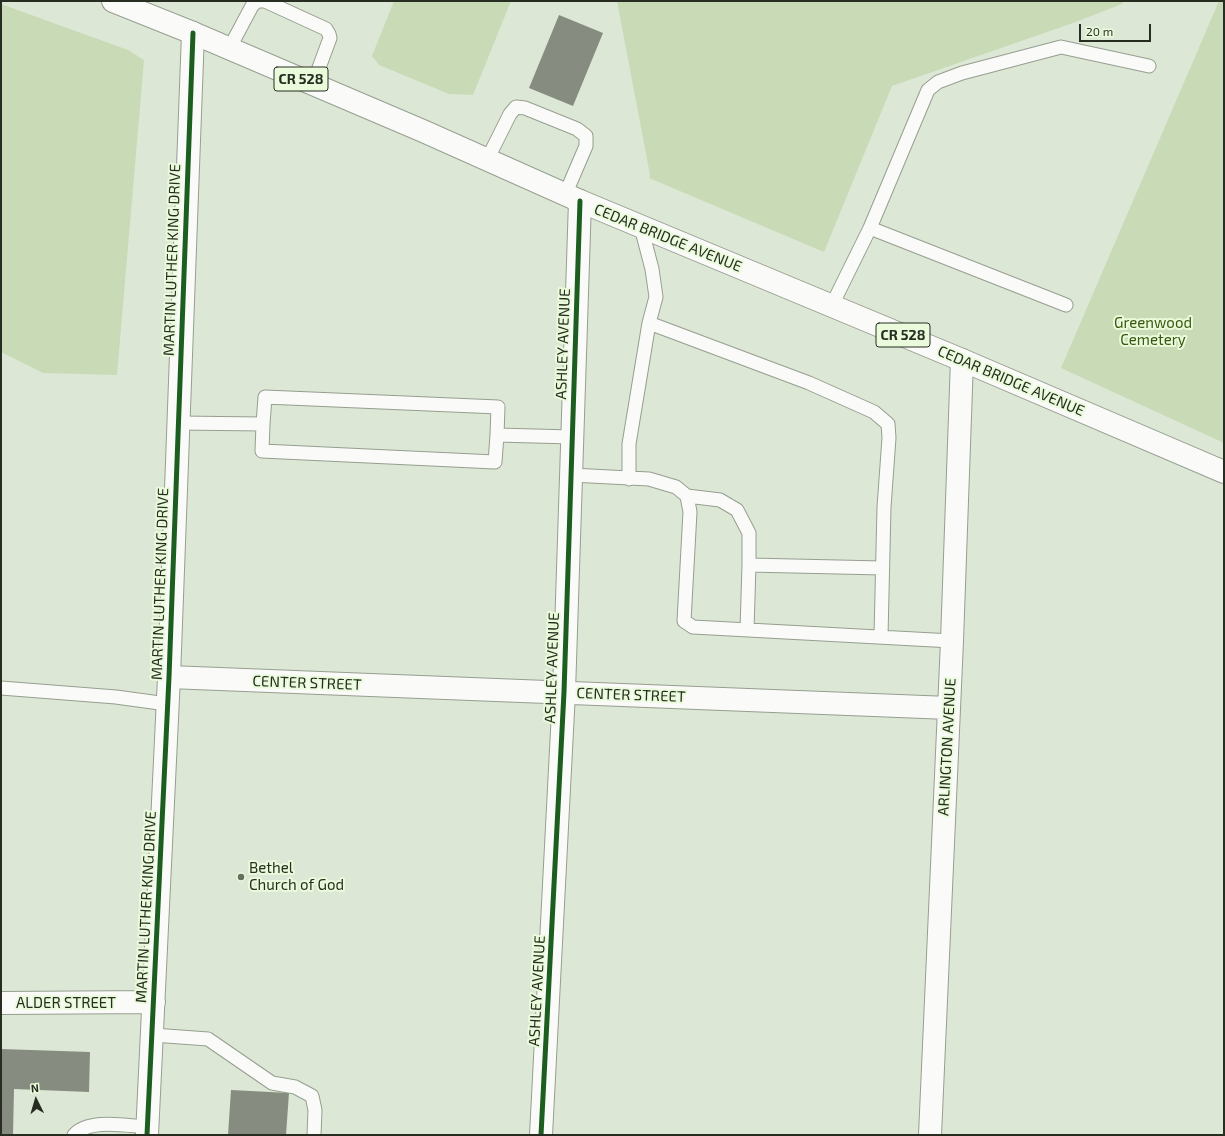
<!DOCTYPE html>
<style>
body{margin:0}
#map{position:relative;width:1225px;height:1136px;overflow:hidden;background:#dde7d5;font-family:"Exo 2",sans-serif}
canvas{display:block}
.frame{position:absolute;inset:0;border:2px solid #272e21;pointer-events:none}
.north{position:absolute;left:16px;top:1080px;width:40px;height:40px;-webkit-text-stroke:3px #eafbdb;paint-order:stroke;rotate:355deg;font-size:11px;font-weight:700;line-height:16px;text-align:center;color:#272e21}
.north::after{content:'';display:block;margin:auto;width:14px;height:18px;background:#272e21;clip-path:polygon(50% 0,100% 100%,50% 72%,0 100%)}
.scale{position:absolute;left:1079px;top:24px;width:72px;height:18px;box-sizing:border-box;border:2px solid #272e21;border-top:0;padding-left:5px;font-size:12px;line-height:14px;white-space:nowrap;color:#272e21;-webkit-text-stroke:3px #eafbdb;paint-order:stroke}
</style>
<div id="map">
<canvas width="1225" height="1136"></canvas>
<div class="frame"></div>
<div class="north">N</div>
<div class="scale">20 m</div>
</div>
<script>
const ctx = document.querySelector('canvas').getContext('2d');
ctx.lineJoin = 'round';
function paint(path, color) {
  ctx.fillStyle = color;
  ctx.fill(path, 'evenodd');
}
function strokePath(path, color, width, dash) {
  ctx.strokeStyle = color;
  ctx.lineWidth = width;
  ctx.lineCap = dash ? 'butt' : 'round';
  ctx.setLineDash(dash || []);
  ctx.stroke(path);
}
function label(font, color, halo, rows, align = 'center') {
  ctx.font = font + ' "Exo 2",sans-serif';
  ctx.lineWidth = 4;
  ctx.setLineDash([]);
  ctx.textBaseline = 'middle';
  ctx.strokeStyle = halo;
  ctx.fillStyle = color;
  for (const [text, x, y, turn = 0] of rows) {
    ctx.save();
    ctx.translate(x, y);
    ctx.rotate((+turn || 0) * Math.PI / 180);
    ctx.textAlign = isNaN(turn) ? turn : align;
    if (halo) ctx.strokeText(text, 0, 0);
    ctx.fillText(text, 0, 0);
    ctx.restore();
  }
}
const green = new Path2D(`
 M394,1h117l-38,94 -24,-1 -70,-29 -7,-9z
 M617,1h507l-2,3 -49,19 -181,63 -68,166 -175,-74 1,-3z
 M1219,1h5v442l-163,-75z
 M1,4l127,46 16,10 -27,315 -74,-2 -42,-21z`);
const building = new Path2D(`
 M559,15l44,18 -30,73 -44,-18z
 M1,1049l89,3 -1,40 -75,-3 -1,46h-12z
 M231,1090l58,3 -3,42h-58z`);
const service = new Path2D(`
 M265,1l61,28 3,5 1,4 -17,46
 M229,49l23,-43 5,-5h7
 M487,160l23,-46 6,-7 9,1 52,21 9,7v10l-21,49
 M870,228l58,-138 10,-8 24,-9 99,-26 88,19
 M832,305l38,-77 196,77
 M649,323l160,60 65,29 14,12 1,14 -5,69 -3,129
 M178,423l85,1 2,-27 233,10 -1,28 75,2
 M263,424l-1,27 233,11 2,-27
 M571,475l78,4 27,8 11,9 3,16 -6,109 9,6 259,14
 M629,479v-35l20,-121 7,-26 -4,-28 -11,-42
 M687,496l33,4 17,10 12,23v32l133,3
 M747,630l2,-65
 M1,688l115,9 51,7
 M153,1035l55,4 64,44 23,4 17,9 3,14 -1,25
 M74,1135c15,-17 53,-9 74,-8`);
const minor = new Path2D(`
 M169,677l780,31
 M1,1003l153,-1
 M147,1135l22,-458 24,-644
 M541,1135l23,-443 16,-491
 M930,1135l22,-494 10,-281`);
const primary = new Path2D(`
 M113,1l80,32 230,98 157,70 382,159 262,112`);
const cycleway = new Path2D(`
 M147,1135l22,-458 24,-644
 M541,1135l23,-443 16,-491`);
const markers = [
 [241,877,4,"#676f60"]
];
const shields = [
 [301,79,54],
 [903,335,54]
];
const shieldNames = [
 ["CR 528",301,79],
 ["CR 528",903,335]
];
const streetNames = [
 ["CEDAR BRIDGE AVENUE",668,238,22],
 ["MARTIN LUTHER KING DRIVE",172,260,-88],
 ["ASHLEY AVENUE",563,344,-88],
 ["CEDAR BRIDGE AVENUE",1011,381,23],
 ["MARTIN LUTHER KING DRIVE",160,584,-88],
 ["ASHLEY AVENUE",552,668,-88],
 ["CENTER STREET",307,683,2],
 ["CENTER STREET",631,695,2],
 ["ARLINGTON AVENUE",947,747,-87],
 ["MARTIN LUTHER KING DRIVE",146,907,-87],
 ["ASHLEY AVENUE",537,991,-87],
 ["ALDER STREET",66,1003]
];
const parkNames = [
 ["Greenwood",1153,323],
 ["Cemetery",1153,340]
];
const poiNames = [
 ["Bethel",249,868],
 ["Church of God",249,885]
];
paint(green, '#c8dbb6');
paint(building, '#868d80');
strokePath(service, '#969e90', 15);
strokePath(minor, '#969e90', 24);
strokePath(primary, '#969e90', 24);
strokePath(service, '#fafbf9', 13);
strokePath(minor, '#fafbf9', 22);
strokePath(primary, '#fafbf9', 22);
strokePath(cycleway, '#1b5e20', 5);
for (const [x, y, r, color] of markers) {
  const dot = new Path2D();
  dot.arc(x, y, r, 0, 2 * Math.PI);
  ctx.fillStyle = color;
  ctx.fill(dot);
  strokePath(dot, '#eafbdb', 1.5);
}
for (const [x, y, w] of shields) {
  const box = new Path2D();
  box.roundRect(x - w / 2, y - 12, w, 24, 3);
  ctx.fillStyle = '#eafbdb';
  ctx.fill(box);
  strokePath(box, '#272e21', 1);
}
label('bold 14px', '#272e21', null, shieldNames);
label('15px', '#272e21', '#eafbdb', streetNames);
label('15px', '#38570f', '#eafbdb', parkNames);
label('15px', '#272e21', '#eafbdb', poiNames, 'left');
</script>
